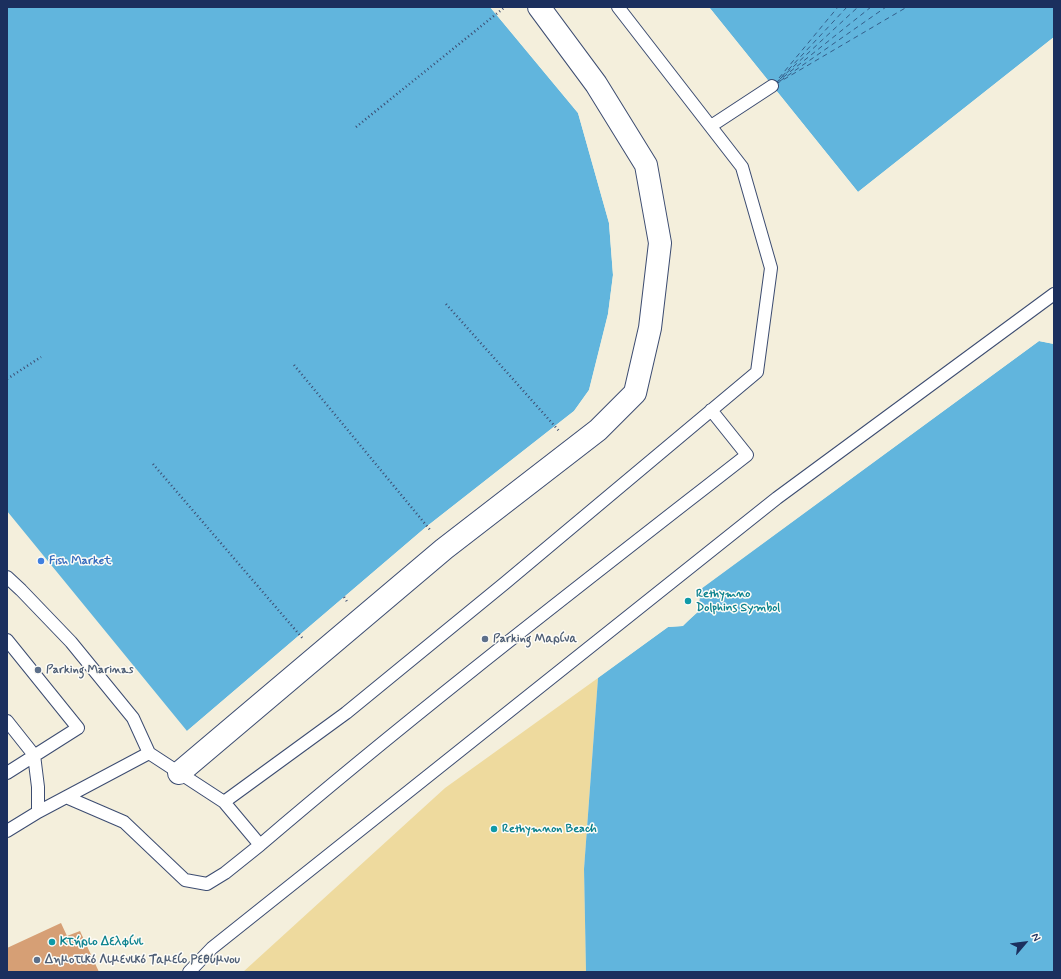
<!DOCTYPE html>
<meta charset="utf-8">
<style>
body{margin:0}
#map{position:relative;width:1061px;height:979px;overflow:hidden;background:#f4efdc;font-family:Mynerve,sans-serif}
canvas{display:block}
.frame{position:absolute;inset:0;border:8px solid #1b2f5e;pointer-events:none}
.north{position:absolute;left:1005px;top:923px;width:40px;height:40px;-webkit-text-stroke:3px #fdfcf7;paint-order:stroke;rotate:62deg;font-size:11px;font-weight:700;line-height:16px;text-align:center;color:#1b2f5e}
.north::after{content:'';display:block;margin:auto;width:14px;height:18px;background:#1b2f5e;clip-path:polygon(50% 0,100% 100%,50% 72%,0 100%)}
</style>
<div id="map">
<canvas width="1061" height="979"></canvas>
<div class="frame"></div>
<div class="north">N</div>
</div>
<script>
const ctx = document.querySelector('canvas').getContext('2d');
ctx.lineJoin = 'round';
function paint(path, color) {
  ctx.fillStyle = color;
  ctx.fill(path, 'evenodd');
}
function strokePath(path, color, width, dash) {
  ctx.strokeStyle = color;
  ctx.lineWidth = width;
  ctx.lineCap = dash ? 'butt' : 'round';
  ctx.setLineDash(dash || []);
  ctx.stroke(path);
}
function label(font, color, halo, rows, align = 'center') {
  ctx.font = font + ' Mynerve,sans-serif';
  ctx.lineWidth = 3;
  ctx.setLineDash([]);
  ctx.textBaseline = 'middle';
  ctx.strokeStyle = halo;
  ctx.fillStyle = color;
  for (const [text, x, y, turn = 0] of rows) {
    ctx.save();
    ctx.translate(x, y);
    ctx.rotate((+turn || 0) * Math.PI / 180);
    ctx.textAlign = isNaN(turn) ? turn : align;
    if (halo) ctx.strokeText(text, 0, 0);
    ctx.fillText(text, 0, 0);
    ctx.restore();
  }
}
const sand = new Path2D(`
 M598,678l-14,191 2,103h-343l202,-184z`);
const water = new Path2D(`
 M7,7h483l88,106 31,110 4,52 -5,39 -19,76 -15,21 -148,116 -239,204 -180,-220z
 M709,7h345v30l-196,155z
 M1039,341l15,3v628h-468l-2,-103 14,-191 70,-51 15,-1 15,-15 2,-22z`);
const pier = new Path2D(`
 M490,7h3l87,105 31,111 4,52 -5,40 -19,76 -15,22 -149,116 -239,203 -1,-1 239,-204 148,-116 15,-21 19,-76 5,-39 -4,-52 -31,-110z
 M707,7h2l149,185 196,-155v2l-196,155z
 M1039,339l15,3v2l-15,-3 -338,248 -3,23 -16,14 -14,1 -72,52 1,-3 70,-51 15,-1 14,-13 3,-23z`);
const ferry = new Path2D(`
 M779,78l59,-71
 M780,79l78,-72
 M780,81l106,-74
 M776,83l95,-76
 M776,83l71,-76
 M776,84l131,-77`);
const building = new Path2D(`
 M61,923l6,13 13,-5 19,41h-92v-24z`);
const path = new Path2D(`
 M356,127l149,-120
 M446,304l114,128
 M294,365l137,166
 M7,379l34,-22
 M153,464l151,176
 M344,597l4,6`);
const lane = new Path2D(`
 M711,126l61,-40
 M7,577l14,13 50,52 62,76 16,35
 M7,640l71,88 -71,45
 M7,721l27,34 4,32v25
 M66,797l58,25 61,58 22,4 18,-11 35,-28 -36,-43
 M7,831l31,-19 111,-59 75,49 122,-89 159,-130 252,-211 14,-104 -29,-101 -124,-160
 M260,845c158,-135 323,-262 487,-390l-36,-45
 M189,972l23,-24 565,-450 277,-204`);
const street = new Path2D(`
 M179,773l265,-224 154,-119 37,-37 15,-65 10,-85 -14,-78 -50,-81 -57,-77`);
const markers = [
 [41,561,4,"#3f7fe0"],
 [688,601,4,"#0f9aa8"],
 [485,639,4,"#5c6f8a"],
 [38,670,4,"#5c6f8a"],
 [494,829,4,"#0f9aa8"],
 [52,942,4,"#0f9aa8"],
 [37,960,4,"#5c6f8a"]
];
const shopNames = [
 ["Fish Market",49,561]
];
const cultureNames = [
 ["Rethymno",696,594],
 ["Dolphins Symbol",696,608],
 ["Rethymnon Beach",502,829],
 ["Κτήριο Δελφίνι",60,942]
];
const serviceNames = [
 ["Parking Μαρίνα",493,639],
 ["Parking Marinas",46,670],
 ["Δημοτικό Λιμενικό Ταμείο Ρεθύμνου",45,960]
];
paint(sand, '#eeda9e');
paint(water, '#61b5dd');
paint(pier, '#f4efdc');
strokePath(ferry, '#345e8a', 1, [5, 4]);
paint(building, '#d69f75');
strokePath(lane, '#3c4c71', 14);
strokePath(street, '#3c4c71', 24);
strokePath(path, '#3c4c71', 2.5, [1, 3]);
strokePath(lane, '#fff', 12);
strokePath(street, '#fff', 22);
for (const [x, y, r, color] of markers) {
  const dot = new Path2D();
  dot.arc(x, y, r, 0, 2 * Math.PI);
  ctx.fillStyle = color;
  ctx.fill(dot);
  strokePath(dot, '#fdfcf7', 1.5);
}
label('bold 12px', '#366cbe', '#fdfcf7', shopNames, 'left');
label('bold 12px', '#0d838f', '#fdfcf7', cultureNames, 'left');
label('bold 12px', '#4e5e75', '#fdfcf7', serviceNames, 'left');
</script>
